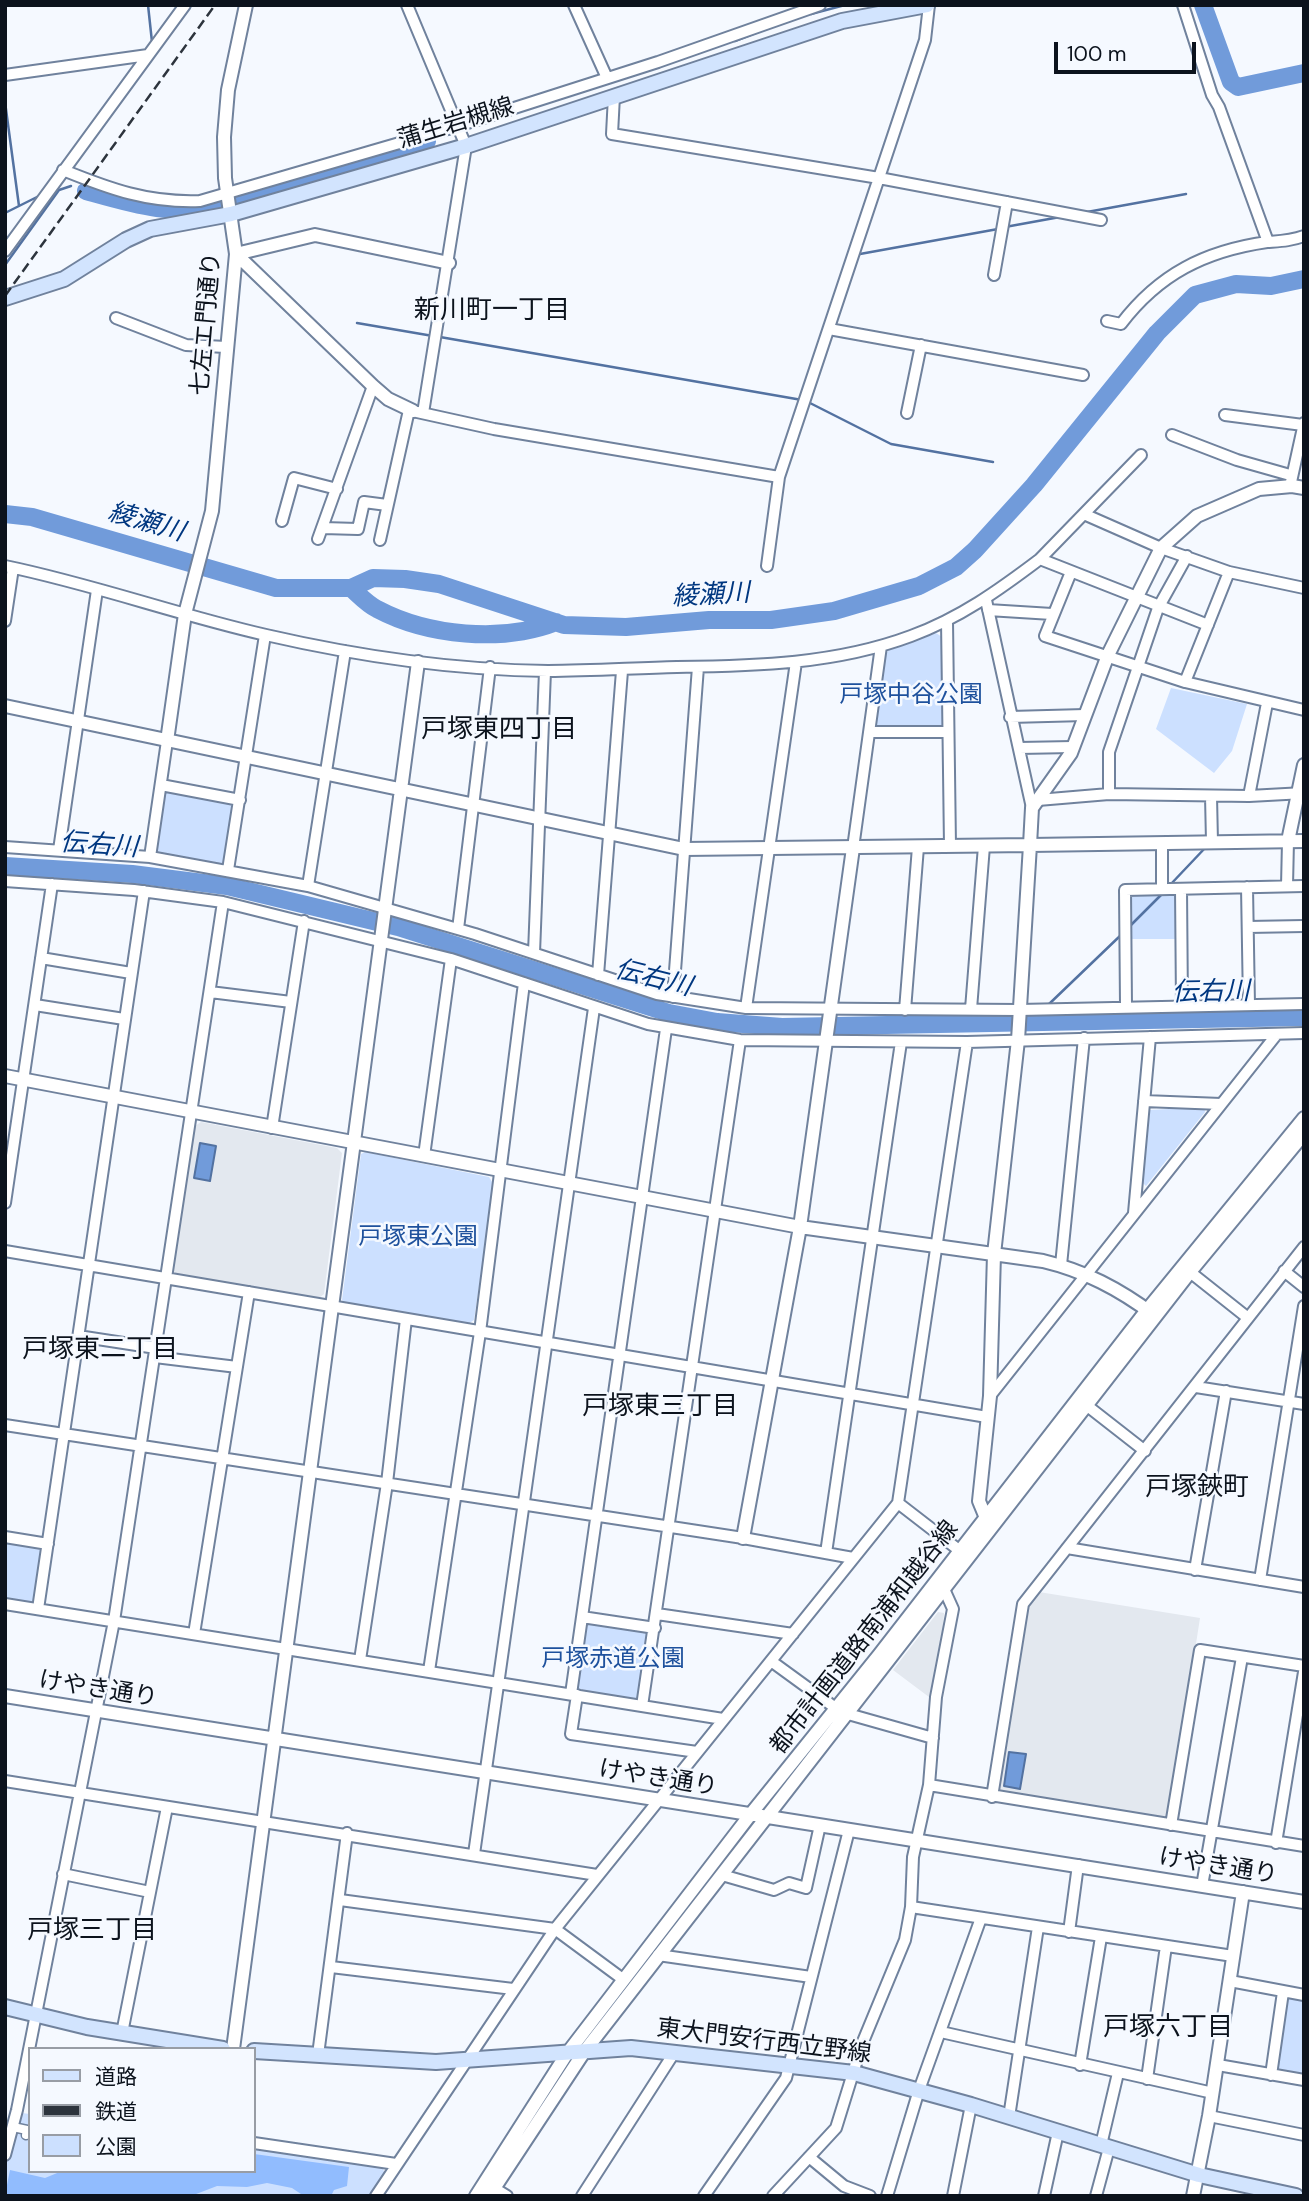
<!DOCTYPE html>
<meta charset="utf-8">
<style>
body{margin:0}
#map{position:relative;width:1309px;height:2201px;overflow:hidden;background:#f5f9ff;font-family:"DM Sans","Noto Sans JP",sans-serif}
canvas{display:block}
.frame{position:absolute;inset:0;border:7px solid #0c131d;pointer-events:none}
.legend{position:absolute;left:28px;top:2047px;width:228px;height:126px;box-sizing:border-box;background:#f5f9ff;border:2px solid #989da5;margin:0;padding:9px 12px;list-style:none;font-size:21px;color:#0c131d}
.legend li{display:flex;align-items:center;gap:14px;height:35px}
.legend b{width:35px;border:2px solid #989da5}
.scale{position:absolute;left:1054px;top:42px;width:142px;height:32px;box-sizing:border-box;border:4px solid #0c131d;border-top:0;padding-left:9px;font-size:21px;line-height:24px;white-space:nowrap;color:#0c131d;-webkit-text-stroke:5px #f5f9ff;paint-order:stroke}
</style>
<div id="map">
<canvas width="1309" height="2201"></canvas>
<div class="frame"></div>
<ul class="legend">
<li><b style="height:9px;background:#d2e4fe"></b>道路</li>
<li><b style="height:9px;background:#2d343d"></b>鉄道</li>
<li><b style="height:19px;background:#cce0ff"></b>公園</li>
</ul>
<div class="scale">100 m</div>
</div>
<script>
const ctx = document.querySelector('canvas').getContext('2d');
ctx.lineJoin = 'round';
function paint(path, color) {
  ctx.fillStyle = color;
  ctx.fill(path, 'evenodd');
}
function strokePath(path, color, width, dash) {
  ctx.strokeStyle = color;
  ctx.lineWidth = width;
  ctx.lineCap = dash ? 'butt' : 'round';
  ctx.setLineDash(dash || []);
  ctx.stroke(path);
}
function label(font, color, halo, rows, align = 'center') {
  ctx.font = font + ' "DM Sans","Noto Sans JP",sans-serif';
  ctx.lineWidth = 5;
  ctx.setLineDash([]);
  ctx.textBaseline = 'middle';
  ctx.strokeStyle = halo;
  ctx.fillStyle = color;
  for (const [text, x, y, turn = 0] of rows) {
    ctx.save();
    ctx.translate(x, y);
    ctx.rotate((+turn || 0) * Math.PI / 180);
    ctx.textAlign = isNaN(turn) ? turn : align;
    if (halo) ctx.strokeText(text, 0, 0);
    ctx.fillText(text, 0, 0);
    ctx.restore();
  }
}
const built = new Path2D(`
 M201,1122l136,26 5,5 -18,141 -5,4 -142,-23 -4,-5 22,-144z
 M1039,1592l161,26 -31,199 -4,3 -164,-26 -4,-4 31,-186z
 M938,1612l6,1 -2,29 -13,55 -36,-27z`);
const green = new Path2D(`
 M936,633l6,4 1,88 -4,3h-65l11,-74 6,-6z
 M1171,688l76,16 -15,47 -18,22 -58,-44z
 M167,790l67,15 -8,54 -5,5 -61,-9 -5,-6 9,-57z
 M1134,893h38l5,4 1,42h-48l-1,-40z
 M1204,1107l1,5 -59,74 -3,-3 7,-73z
 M365,1152l124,25 5,8 -20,135 -6,4 -123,-20 -3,-4 19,-146z
 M5,1540l33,5 4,6 -8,50 -5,3 -24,-4z
 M588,1620l58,10 5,4 -10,60 -3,5 -59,-7 -4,-4 9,-64z
 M1290,1997l14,2v78l-24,-3 -5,-6 10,-64z
 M22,2113l8,1v57h224v-24l128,19 3,8 -14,22h-366v-32l12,-47z`);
const forest = new Path2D(`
 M254,2154l95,13 -2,19 -13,4 -3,6h-27l-12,-8 -25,-5 -20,4 -30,-1 -26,10 -186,-1 5,-25 35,8 17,-7h192z`);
const water = new Path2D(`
 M200,1143l16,3 -6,35 -16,-3z
 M1009,1752l17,2 -6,35 -16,-3z`);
const stream = new Path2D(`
 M148,5l4,37
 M811,14l34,-9
 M735,41l23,-9
 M5,102l14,104
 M465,129l50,-16
 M427,141l30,-9
 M1087,212l99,-18
 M5,213l34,-17
 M1005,227l55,-10
 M860,254l138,-25
 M5,265l54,-75 12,-4
 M357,323l76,13
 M440,337l362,63
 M808,402l83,42 102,18
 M1170,885l36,-38
 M1128,928l35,-35
 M1048,1005l73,-70
 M1046,1022l1,-11`);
const river = new Path2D(`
 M1203,5l28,77 7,5 66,-14
 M86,191c43,12 90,27 135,14
 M235,201l192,-60
 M5,514l27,3 244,71h75l22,-10 32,1 34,5 125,41 62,2 83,-7h62l63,-9 85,-25 37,-19 19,-17 59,-65 123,-152 38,-38 41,-11 35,2 33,-7
 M351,588c8,7 16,16 26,21 51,27 125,34 179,13
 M5,866l127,8 95,12 171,41 271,86 48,9 65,5 522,-10`);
const pedestrian = new Path2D(`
 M13,2127l14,3 -1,5`);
const minor = new Path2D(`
 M407,5l59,141 -43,267
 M574,5l33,73
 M1183,5l29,90 7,12 49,135
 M5,75l143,-20
 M614,96l-2,38 267,44 222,42
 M63,170c47,19 85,33 137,31l258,-75 200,-64 162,-57
 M5,251l180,-246
 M994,275l13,-73
 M116,318l70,27 40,2
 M1107,321l14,3c38,-50 84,-73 146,-82 14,-1 23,-1 37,-6
 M829,329l254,46
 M417,412l77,17 285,48
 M907,413l14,-68
 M1225,415l78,10
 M1172,435l65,25 53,15
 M1291,482l13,-59
 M1086,515l75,33 68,24 75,16
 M282,521l12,-43 43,11
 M323,528l35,1 6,-27 23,3
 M318,539l55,-153
 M380,540l29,-130
 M1040,559l101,-104
 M5,566c88,18 173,49 261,69 91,21 188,35 282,36 43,0 86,-3 129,-4 79,-1 159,-3 234,-31 49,-18 88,-46 129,-77l168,66
 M767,566l12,-89 146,-437 4,-35
 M1071,572l-26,64 140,46 119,28
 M986,600l46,208
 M988,610l64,4
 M5,621l8,-53
 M947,621l3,225
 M1185,682l44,-110
 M1010,717l75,-2
 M869,732h79
 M1019,748l54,-1
 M161,785l79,15
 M1109,794l140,2 55,-3
 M1211,796l1,46
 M1249,796l18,-93
 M1038,800l71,-6v-42l49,-144 29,-52
 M1162,843v46
 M5,847l145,10 158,29 167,48 182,60 89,14 273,2 285,-6
 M853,848l28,-202
 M59,850l38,-260
 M150,857l17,-116
 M228,870l37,-235
 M5,881l129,9 89,12 228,57 197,65 92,16 227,2 337,-9
 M308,886l37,-235
 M1287,886l1,-45
 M1247,887l2,118
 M1181,889l1,116
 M1248,927l56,-1
 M458,929l32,-262
 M534,953l11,-282
 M41,958l90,15
 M598,975l24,-304
 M210,992l81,10
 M673,997l25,-330
 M35,1005l89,14
 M1126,1006l-1,-116 179,-4
 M746,1008l50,-346
 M971,1009l13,-163
 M905,1010l13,-163
 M1144,1101l77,3
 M272,1128l32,-207
 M424,1156l27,-197
 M5,1203l47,-319
 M1134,1213l16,-176
 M5,1251l982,166
 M1061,1265l23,-227
 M1284,1271l20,16
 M1190,1272l58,46
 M78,1336l78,12
 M155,1357l82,10
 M1196,1387l108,17
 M990,1396l287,-362
 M1081,1401l64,50
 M5,1425l738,113 110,20
 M898,1503l66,51
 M5,1537l43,7
 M1067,1548l237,39
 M826,1553l75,-511
 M1195,1570l31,-179
 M1260,1580l44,-274
 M5,1604l718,115
 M38,1609l106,-718
 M657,1614l136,20
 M582,1617l73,11
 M194,1634l55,-342
 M360,1660l27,-177 19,-164
 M771,1661l70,51 92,26
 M429,1671l51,-339 44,-349
 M571,1694l95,-665
 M577,1695l-6,39 126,18
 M642,1706l98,-666
 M5,1781l592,94
 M929,1785l375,61
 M992,1797l31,-193 281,-357
 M1171,1825l29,-175 104,16
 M1276,1843l28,-171
 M474,1854l120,-846
 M63,1874l87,18
 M722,1875l52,15 15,-7 17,5 14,-63
 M1202,1886l40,-229
 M340,1900l215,29 69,51
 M911,1907l322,49
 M1069,1932l9,-67
 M658,1955l153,22
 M331,1967l182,22
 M1230,1981l74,14
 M941,2032l272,61
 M122,2033l45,-226
 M318,2055l29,-222
 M1080,2065l21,-128
 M1218,2065l86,15
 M1271,2075l12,-83
 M1147,2079l19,-133
 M1209,2116l95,19
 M1009,2117l29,-190
 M254,2143l142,21
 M1101,2145l17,-72
 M5,2155l12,-45 97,-489 109,-719
 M809,2157l35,29 26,10
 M494,2188l13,8
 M376,2196l179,-267 343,-426 69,-461
 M582,2196l92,-143
 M704,2196l82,-118 63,-248
 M773,2196l63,-68 26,-84 43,-104 6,-33 2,-50 16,-72 7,-88 17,-88 -9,-20
 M887,2196l32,-106 62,-172
 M953,2196l18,-91
 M1044,2196l14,-64
 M1096,2196l13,-48`);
const tertiary = new Path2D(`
 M413,411l-25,-12 -15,-13 -137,-132 79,-19 134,28
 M1304,488l-12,-2 -33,3 -62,27 -36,32 -53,107 -37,98 -39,55 -2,37 274,-4
 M5,706l679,143 346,-4 -12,195 -24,214 -4,142 -11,105 7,17
 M167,741l18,-127 27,-103 24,-257 -11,-76 -1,-41 4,-47 18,-85
 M1288,841l16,-76
 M5,1076l795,151 243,34c42,10 76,28 111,54
 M743,1538l57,-311 53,-379
 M5,1696l1299,206
 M233,2049l185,-1387
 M476,2196l90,-141 184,-240 129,-160 268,-345 157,-192
 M489,2196l95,-144 606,-780 114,-138
 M1193,2196l16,-80 34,-224`);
const secondary = new Path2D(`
 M5,298l59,-19 62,-39 24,-11 81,-15 235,-68 376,-125 85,-16
 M5,2007l82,20 136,22
 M254,2051l182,11 195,-14 223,25 117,32 228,70 97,21`);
const rail = new Path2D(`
 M5,296l210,-291`);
const streetNames = [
 ["蒲生岩槻線",456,124,-17],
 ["七左エ門通り",207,324,-85],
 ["都市計画道路南浦和越谷線",865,1638,-52],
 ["けやき通り",98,1690,9],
 ["けやき通り",658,1779,9],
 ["けやき通り",1218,1867,9],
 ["東大門安行西立野線",764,2042,7]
];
const parkNames = [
 ["戸塚中谷公園",911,696],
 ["戸塚東公園",418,1238],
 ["戸塚赤道公園",613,1660]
];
const neighbourhoodNames = [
 ["新川町一丁目",492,311],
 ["戸塚東四丁目",499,730],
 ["戸塚東二丁目",100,1350],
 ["戸塚東三丁目",660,1407],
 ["戸塚鋏町",1197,1488],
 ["戸塚三丁目",92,1931],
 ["戸塚六丁目",1168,2028]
];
const waterNames = [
 ["綾瀬川",146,523,16],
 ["綾瀬川",711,596,-3],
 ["伝右川",99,846,4],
 ["伝右川",653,979,14],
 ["伝右川",1211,993,-1]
];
paint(built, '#e3e8ef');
paint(green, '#cce0ff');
paint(forest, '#91bcfe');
paint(water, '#719bda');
strokePath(water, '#5372a1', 2);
strokePath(stream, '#5372a1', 2.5);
strokePath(river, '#719bda', 18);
strokePath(pedestrian, '#70829d', 11);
strokePath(minor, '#70829d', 14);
strokePath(tertiary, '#70829d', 16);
strokePath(secondary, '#70829d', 18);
strokePath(pedestrian, '#fff', 8);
strokePath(minor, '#fff', 10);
strokePath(tertiary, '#fff', 12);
strokePath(secondary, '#d2e4fe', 14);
strokePath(rail, '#2d343d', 2.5, [10, 5]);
label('24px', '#0c131d', '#f5f9ff', streetNames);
label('24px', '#1e519d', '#f5f9ff', parkNames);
label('26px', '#0c131d', '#f5f9ff', neighbourhoodNames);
label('italic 26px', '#003780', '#f5f9ff', waterNames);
</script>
